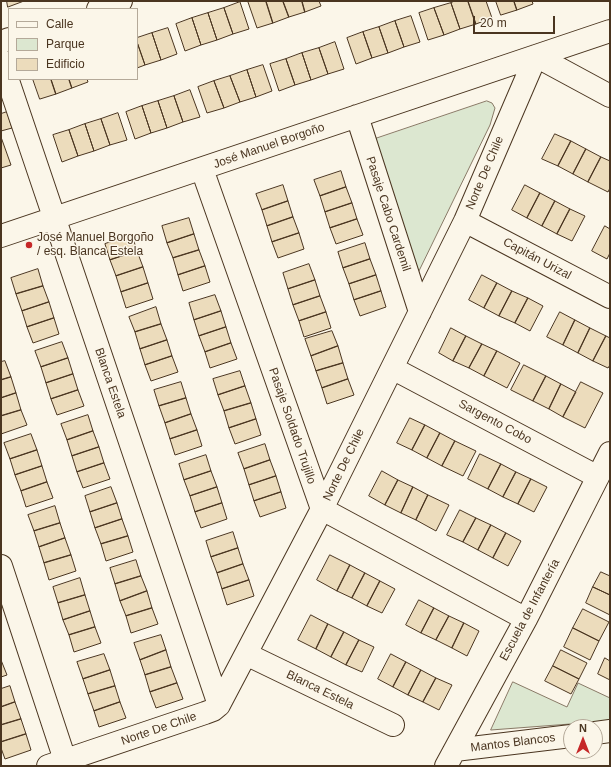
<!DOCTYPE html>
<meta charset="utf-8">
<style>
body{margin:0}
#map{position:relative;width:611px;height:767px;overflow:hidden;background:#fbf6e9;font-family:Arial,sans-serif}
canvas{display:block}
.frame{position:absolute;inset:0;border:2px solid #4a3520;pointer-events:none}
.legend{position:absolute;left:8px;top:8px;width:130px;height:72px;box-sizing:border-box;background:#fbf6e9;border:1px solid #b4a999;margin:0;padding:5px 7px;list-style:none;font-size:12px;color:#4a3520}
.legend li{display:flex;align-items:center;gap:8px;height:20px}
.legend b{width:20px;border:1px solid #b4a999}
.north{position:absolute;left:563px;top:719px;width:40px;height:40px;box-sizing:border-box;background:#fbf6e9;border:1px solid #b4a999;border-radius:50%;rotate:0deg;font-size:11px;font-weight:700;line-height:16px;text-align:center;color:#4a3520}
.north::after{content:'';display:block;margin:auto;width:14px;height:18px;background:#c62828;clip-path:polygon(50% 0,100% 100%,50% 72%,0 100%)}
.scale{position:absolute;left:473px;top:16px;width:82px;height:18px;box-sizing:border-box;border:2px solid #4a3520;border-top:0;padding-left:5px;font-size:12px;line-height:14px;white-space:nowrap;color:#4a3520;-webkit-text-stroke:3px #fbf6e9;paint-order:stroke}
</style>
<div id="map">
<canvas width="611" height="767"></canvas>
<div class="frame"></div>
<ul class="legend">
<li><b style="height:5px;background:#fbf6e9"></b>Calle</li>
<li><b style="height:11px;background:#dce7d0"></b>Parque</li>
<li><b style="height:11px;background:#ecdcbc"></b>Edificio</li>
</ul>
<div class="north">N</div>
<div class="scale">20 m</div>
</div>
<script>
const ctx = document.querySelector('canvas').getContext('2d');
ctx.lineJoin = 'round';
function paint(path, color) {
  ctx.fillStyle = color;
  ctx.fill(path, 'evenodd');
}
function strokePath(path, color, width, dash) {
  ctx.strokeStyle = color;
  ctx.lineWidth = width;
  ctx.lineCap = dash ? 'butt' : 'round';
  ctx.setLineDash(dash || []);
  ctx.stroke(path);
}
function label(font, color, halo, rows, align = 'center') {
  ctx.font = font + ' Arial,sans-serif';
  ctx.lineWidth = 3;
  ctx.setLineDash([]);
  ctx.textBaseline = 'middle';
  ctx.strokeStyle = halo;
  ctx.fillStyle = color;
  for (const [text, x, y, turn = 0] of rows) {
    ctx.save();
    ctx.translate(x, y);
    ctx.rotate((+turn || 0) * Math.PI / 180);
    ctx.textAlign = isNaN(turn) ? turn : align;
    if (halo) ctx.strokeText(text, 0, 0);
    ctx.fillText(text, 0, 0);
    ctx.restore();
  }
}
const green = new Path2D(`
 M487,101l5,2 3,5 -5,17 -73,150 -45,-135z
 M513,682l54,25 11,-24 32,15v23l-119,9z`);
const building = new Path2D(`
 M7,1h17l-16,6z
 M250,1h16l7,22 -16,5 -9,-26z
 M266,1h17l6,16 -16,6z
 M283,1h19l3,11 -16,5z
 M302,1h17l2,5 -16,6z
 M455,1h13l8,23 -16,5 -9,-26z
 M468,1h18l6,17 -16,6z
 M496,1h18l3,9 -16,5z
 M514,1h18l1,3 -16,6z
 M240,2l9,27 -16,5 -9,-26z
 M451,3l9,26 -16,6 -10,-27z
 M224,8l9,26 -16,6 -9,-27z
 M434,8l10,27 -16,5 -9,-27z
 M208,13l9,27 -16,5 -9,-27z
 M411,16l9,26 -16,5 -9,-26z
 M192,18l9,27 -16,6 -9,-27z
 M395,21l9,26 -16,6 -9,-26z
 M379,27l9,26 -16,5 -9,-26z
 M168,28l9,26 -16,6 -9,-27z
 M363,32l9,26 -16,6 -9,-26z
 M152,33l9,27 -16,5 -8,-23v-4z
 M137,42l8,23 -8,3z
 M335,42l9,27 -16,5 -9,-26z
 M319,48l9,26 -17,6 -9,-27z
 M302,53l9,27 -16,5 -9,-26z
 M286,59l9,26 -16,6 -9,-27z
 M263,65l9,26 -16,6 -9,-27z
 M247,70l9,27 -16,5 -10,-26z
 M230,76l10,26 -16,6 -10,-27z
 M33,79h18l5,15 -16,5z
 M51,79h18l3,9 -16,6z
 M69,79h18l1,3 -16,6z
 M214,81l10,27 -17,5 -9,-26z
 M190,90l10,27 -17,5 -9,-26z
 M174,96l9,26 -16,6 -9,-27z
 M158,101l9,27 -16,5 -9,-27z
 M142,106l9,27 -16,6 -9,-27z
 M7,112l5,16 -11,3v-17z
 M118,113l9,27 -17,5 -9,-26z
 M101,119l9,26 -16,6 -9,-27z
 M85,124l9,27 -16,5 -9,-26z
 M69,130l9,26 -16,6 -9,-27z
 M555,134l16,7 -13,25 -16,-7z
 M1,137l10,28 -10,3z
 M571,141l15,8 -13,25 -15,-8z
 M586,149l15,8 -13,25 -15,-8z
 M601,157l9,4v27l-2,4 -20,-10z
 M341,171l5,16 -26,9 -6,-16z
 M283,185l5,16 -26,9 -6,-16z
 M525,185l15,8 -13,25 -15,-8z
 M346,187l6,16 -27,9 -5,-16z
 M540,193l15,8 -13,25 -15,-8z
 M288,201l5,16 -26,9 -5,-16z
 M555,201l15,8 -13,25 -15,-8z
 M352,203l5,16 -27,9 -5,-16z
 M570,209l15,7 -13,25 -15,-7z
 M293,217l6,16 -27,9 -5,-16z
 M189,218l5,16 -27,9 -5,-17z
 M357,219l6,16 -27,9 -6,-16z
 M605,226l5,3v24l-3,6 -15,-8z
 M299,233l5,16 -26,9 -6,-16z
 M194,234l5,16 -26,8 -6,-15z
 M132,235l5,16 -27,9 -5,-16z
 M365,243l5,16 -27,9 -5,-16z
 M199,250l6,16 -27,9 -5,-17z
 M137,251l6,16 -27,9 -6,-16z
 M370,259l6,16 -27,9 -6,-16z
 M309,264l6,16 -27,9 -5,-16z
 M205,266l5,16 -27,9 -5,-16z
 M143,267l5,16 -27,9 -5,-16z
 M38,269l5,17 -27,8 -5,-16z
 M376,275l5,16 -27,9 -5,-16z
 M482,275l15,8 -13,25 -15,-8z
 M315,280l5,16 -27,9 -5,-16z
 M148,283l5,16 -27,9 -5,-16z
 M497,283l15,8 -13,25 -15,-8z
 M43,286l6,16 -27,9 -6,-17z
 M381,291l5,16 -26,9 -6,-16z
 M512,291l16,7 -13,25 -16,-7z
 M215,295l6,16 -27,9 -5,-17z
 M320,296l6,16 -27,9 -6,-16z
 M528,298l15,8 -13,25 -15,-8z
 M49,302l5,16 -27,9 -5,-16z
 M156,307l5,17 -26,8 -6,-15z
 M221,311l5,16 -27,9 -5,-16z
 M326,312l5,16 -27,9 -5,-16z
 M560,312l15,8 -12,25 -16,-8z
 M54,318l5,16 -26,9 -6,-16z
 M575,320l15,8 -12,25 -15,-8z
 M161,324l6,16 -27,9 -5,-17z
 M226,327l5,16 -26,9 -6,-16z
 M451,328l15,8 -13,25 -14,-8z
 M590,328l16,8 -13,25 -15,-8z
 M332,331l6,15 -27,10 -6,-17z
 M466,336l16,8 -13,24 -16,-7z
 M606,336l4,2v27l-2,3 -15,-7z
 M167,340l5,16 -27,9 -5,-16z
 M62,342l6,16 -27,9 -6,-16z
 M231,343l6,16 -27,9 -5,-16z
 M482,344l15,7 -13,25 -15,-8z
 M338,346l5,17 -27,8 -5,-15z
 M497,351l23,12 -13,25 -23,-12z
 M172,356l6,16 -27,9 -6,-16z
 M68,358l5,16 -27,9 -5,-16z
 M5,361l6,16 -10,3v-18z
 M343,363l5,16 -26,9 -6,-17z
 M524,365l22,11 -13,25 -22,-11z
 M240,371l5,15 -27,9 -5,-16z
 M73,374l5,16 -27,9 -5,-16z
 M546,376l15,8 -12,25 -16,-8z
 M11,377l5,16 -15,5v-18z
 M348,379l6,16 -27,9 -5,-16z
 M181,382l5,16 -27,8 -5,-16z
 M581,382l22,11 -18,35 -22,-11z
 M561,384l15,8 -13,25 -14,-8z
 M245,386l6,17 -27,8 -6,-16z
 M78,390l6,16 -27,9 -6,-16z
 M16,393l5,17 -20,6v-18z
 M186,398l5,16 -26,9 -6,-17z
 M251,403l5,16 -27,9 -5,-17z
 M21,410l6,15 -26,9v-18z
 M191,414l6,16 -27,9 -5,-16z
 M88,415l5,16 -26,9 -6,-16z
 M410,418l15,7 -13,25 -15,-7z
 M256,419l5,16 -26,9 -6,-16z
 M425,425l15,8 -13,25 -15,-8z
 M197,430l5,16 -27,9 -5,-16z
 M93,431l6,16 -27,9 -5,-16z
 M440,433l15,8 -13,25 -15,-8z
 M31,434l6,16 -27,9 -6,-16z
 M455,441l21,10 -13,25 -21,-10z
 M265,444l5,16 -26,9 -6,-16z
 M99,447l5,16 -27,9 -5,-16z
 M37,450l5,16 -27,9 -5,-16z
 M480,454l21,10 -13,25 -20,-10z
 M206,455l5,16 -27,9 -5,-16z
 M270,460l6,16 -27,9 -5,-16z
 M104,463l6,16 -27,9 -6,-16z
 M501,464l15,8 -13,25 -15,-8z
 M42,466l5,16 -26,9 -6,-16z
 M211,471l6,16 -27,9 -6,-16z
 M382,471l16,9 -13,25 -16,-9z
 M516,472l15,7 -13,25 -15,-7z
 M276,476l5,16 -27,9 -5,-16z
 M531,479l16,8 -13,25 -16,-8z
 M398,480l15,7 -12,26 -16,-8z
 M47,482l6,16 -27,9 -5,-16z
 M111,487l6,16 -27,9 -5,-16z
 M217,487l5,16 -27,9 -5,-16z
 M413,487l15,8 -12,25 -15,-7z
 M281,492l5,16 -26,9 -6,-16z
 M428,495l21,10 -13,26 -20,-11z
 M117,503l5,16 -27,9 -5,-16z
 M222,503l5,16 -26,9 -6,-16z
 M55,506l5,17 -26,8 -6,-16z
 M460,510l16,8 -13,24 -16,-7z
 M476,518l15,7 -13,25 -15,-8z
 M122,519l6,17 -27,8 -6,-16z
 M60,523l5,15 -26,9 -5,-16z
 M491,525l15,8 -13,25 -15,-8z
 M233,532l5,16 -27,9 -5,-16z
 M506,533l15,8 -13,25 -15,-8z
 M128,536l5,16 -27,9 -5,-17z
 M65,538l6,17 -27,8 -5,-16z
 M238,548l5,16 -26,9 -6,-16z
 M71,555l5,16 -27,9 -5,-17z
 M330,555l20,10 -13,26 -20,-11z
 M136,560l5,16 -26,8 -5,-16z
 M243,564l6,16 -27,9 -5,-16z
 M350,565l15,8 -13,25 -15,-7z
 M601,572l9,4v19l-17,-8z
 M365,573l15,8 -13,25 -15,-8z
 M141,576l6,15 -27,10 -5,-17z
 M80,578l5,17 -27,8 -5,-16z
 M249,580l5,16 -27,9 -5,-16z
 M380,581l15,8 -13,24 -15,-7z
 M593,587l17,8v20l-24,-12z
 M147,591l5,17 -26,8 -6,-15z
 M85,595l5,16 -27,9 -5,-17z
 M419,600l15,8 -13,25 -15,-8z
 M152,608l6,16 -27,9 -5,-17z
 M434,608l15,8 -13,24 -15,-7z
 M583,609l26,13 -10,19 -26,-13z
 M90,611l5,16 -26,8 -6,-15z
 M311,615l17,9 -12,25 -18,-9z
 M449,616l15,7 -12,25 -16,-8z
 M464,623l15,8 -12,25 -15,-8z
 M328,624l16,8 -13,25 -15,-8z
 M95,627l6,16 -27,9 -5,-17z
 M573,628l26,13 -9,19 -26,-13z
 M344,632l15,8 -13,25 -15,-8z
 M161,635l5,15 -26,10 -6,-17z
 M359,640l15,7 -12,25 -16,-7z
 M166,650l5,17 -26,8 -5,-15z
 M561,650l26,13 -8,16 -26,-13z
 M104,654l6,16 -27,9 -6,-17z
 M391,654l15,8 -13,25 -15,-8z
 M605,658l5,3v19l-12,-6z
 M1,660l6,15 -6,2z
 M406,662l15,8 -13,25 -15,-8z
 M553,666l26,13 -8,15 -26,-13z
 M171,667l6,16 -27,9 -5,-17z
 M110,670l5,16 -27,8 -5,-15z
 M421,670l15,8 -13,24 -15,-7z
 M436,678l16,7 -13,25 -16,-8z
 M177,683l6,16 -27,9 -6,-16z
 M10,686l5,16 -14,5v-18z
 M115,686l5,16 -26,9 -6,-17z
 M15,702l6,17 -20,6v-18z
 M120,702l6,16 -27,9 -5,-16z
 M21,719l5,15 -25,8v-17z
 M26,734l5,16 -26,9 -4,-11v-6z`);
const street = new Path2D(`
 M98,9l23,-8
 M1,42l8,-3
 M536,56l74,40
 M1,60l218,645
 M357,116l63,196
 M202,169l120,340 204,110
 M465,221l145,76
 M1,236l609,-205
 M392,368l206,109
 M1,566l64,194
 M246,654l147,71
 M595,733l15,-2
 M455,750l116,-14
 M48,766l157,-53 8,-3 6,-5 103,-196 143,-288 71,-165
 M446,766l80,-147 84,-166`);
const markers = [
 [29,245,4,"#c62828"]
];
const streetNames = [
 ["José Manuel Borgoño",269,146,-19],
 ["Norte De Chile",485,173,-67],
 ["Pasaje Cabo Cardemil",388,214,72],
 ["Capitán Urizal",537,259,28],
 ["Blanca Estela",110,383,71],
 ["Sargento Cobo",495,422,28],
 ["Pasaje Soldado Trujillo",292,426,71],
 ["Norte De Chile",344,465,-64],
 ["Escuela de Infantería",530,610,-62],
 ["Blanca Estela",320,690,26],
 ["Norte De Chile",159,729,-19],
 ["Mantos Blancos",513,743,-7]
];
const poiNames = [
 ["José Manuel Borgoño",37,238],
 ["/ esq. Blanca Estela",37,252]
];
paint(green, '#dce7d0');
strokePath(green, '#887966', 1);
paint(building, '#ecdcbc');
strokePath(building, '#4a3520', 1);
strokePath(street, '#4a3520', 24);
strokePath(street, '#fbf6e9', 22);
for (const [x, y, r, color] of markers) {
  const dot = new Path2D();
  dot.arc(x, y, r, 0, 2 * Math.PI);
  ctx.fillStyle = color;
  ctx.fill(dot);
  strokePath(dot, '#fbf6e9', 1.5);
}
label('12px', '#4a3520', '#fbf6e9', streetNames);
label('12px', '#4a3520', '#fbf6e9', poiNames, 'left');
</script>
